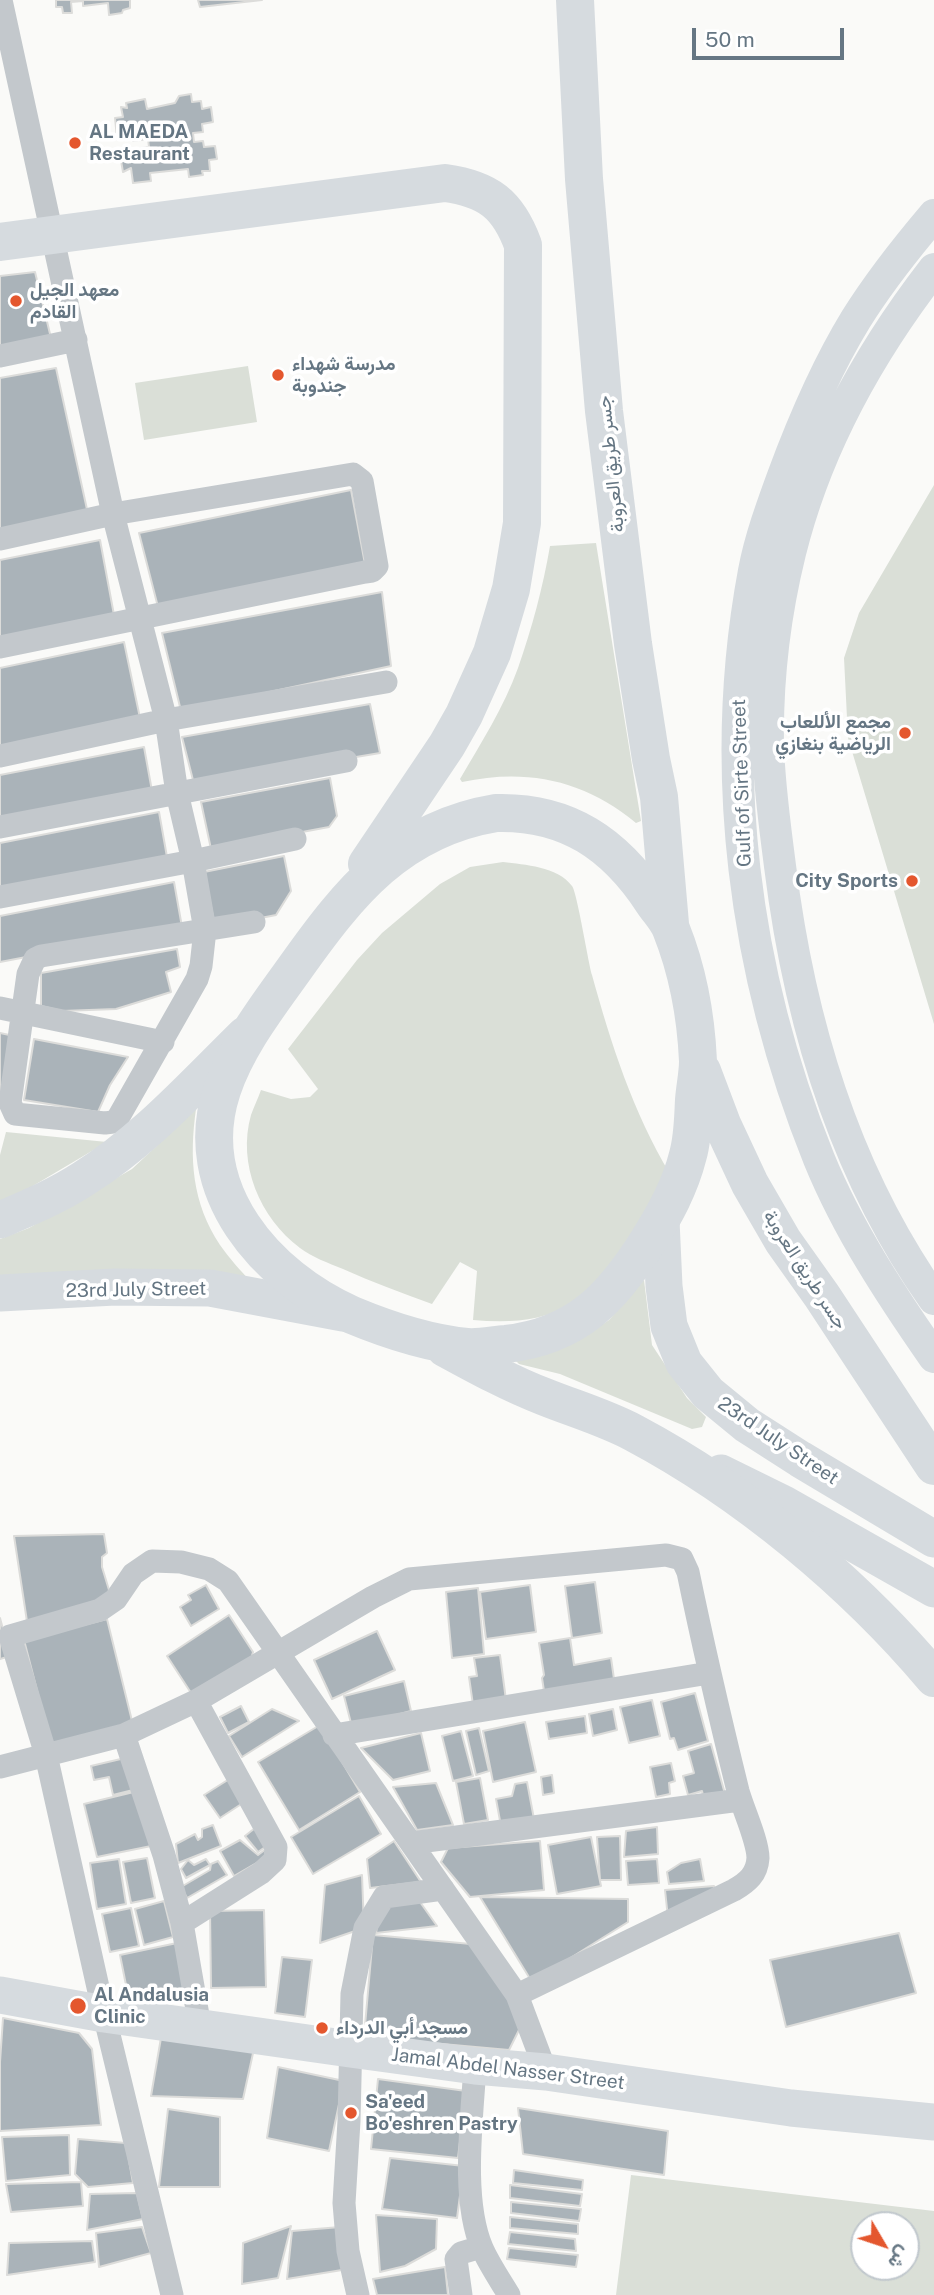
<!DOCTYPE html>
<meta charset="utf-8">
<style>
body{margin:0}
#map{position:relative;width:934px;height:2295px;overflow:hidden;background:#fafaf8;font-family:"Public Sans",Vazirmatn,sans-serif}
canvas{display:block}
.north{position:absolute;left:850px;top:2211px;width:70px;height:70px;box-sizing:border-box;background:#fff;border:2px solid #c1c8cd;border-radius:50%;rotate:129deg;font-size:19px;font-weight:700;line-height:28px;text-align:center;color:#657683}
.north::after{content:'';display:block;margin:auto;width:24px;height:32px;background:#e4572e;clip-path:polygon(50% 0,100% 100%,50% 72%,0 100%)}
.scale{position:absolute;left:692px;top:28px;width:152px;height:32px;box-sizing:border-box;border:4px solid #657683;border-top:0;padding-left:9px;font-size:21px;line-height:24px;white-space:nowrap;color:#657683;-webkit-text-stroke:5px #fff;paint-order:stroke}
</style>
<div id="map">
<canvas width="934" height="2295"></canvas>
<div class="north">ش</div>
<div class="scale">50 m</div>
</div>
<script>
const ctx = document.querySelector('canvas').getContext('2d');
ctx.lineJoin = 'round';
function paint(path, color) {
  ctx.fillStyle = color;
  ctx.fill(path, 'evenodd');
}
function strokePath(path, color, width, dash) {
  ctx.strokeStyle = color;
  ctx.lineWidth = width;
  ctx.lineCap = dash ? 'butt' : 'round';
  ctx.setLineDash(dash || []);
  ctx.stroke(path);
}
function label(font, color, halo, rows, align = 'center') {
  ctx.font = font + ' "Public Sans",Vazirmatn,sans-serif';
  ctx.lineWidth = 7;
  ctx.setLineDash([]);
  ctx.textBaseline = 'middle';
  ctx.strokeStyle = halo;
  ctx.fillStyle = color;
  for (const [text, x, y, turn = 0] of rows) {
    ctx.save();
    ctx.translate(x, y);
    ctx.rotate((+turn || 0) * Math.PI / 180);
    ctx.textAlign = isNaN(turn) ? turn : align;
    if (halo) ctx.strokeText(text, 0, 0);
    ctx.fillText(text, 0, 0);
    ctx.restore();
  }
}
const green = new Path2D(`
 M248,366l9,56 -113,18 -9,-57z
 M934,485v539l-86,-286 -4,-80 15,-45z
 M596,543l45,278 -5,2c-51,-43 -110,-55 -174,-41l-2,-3c21,-36 44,-72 58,-111 14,-40 25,-81 32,-122z
 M503,862c22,3 54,4 69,24 5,6 16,75 20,89 19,69 41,137 78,199 -23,34 -65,110 -97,129 -31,19 -65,20 -100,17l4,-49 -17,-9 -28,42c-30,-11 -60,-22 -89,-35 -15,-6 -31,-12 -43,-21 -40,-30 -63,-84 -49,-133 3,-8 7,-17 10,-25l30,9 19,-2 8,-8 -30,-40 69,-89 25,-27 58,-49 30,-17z
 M196,1109c-7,49 -4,94 24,136 9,13 21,26 32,38l-252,-4v-40l29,-11 103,-59z
 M6,1132l101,10 -86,51 -21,8v-46z
 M644,1280l8,65 35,53 19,19 -4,10 -10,2 -132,-55 -41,-10 -4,-4 68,-23 26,-17z
 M631,2175l303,36v84h-318zM864,2225h42v42h-42z`);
const building = new Path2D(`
 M56,0h74v8l-7,2 -1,3 -13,2 -1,-12 -25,3v-5l-12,1 1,11h-9l-1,-6h-6z
 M198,0h64l-62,7z
 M191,94l1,8 9,-1 1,8 9,-2 2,15 -11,2 1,8 -10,1 1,9 9,-1 1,6 11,-1 2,13 -8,1 1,11h-8l1,4 -14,2 -1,-8 -38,4 1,8 -18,2 -2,-15 -8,4 -3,-17 13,2 -1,-8 17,-2 -1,-8 -15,2 -1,-5 -15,2 -2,-20 8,-1 -2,-10 6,1 -1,-5 19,-4 2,10 28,-6 4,-7z
 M35,272l16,66 -51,11v-73z
 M56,368l32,146 -88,18v-154z
 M351,490l14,74 -207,43 -19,-74z
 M100,540l14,75 -114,23v-78z
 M382,592l9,74 -210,45 -19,-78z
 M124,642l16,76 -140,30v-80z
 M370,704l10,49 -186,31 -12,-47z
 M144,747l8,44 -152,30v-46z
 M330,778l7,38 -8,11 -118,22 -10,-47z
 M159,812l8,45 -167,32v-46z
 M284,856l7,35 -15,24 -61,12 -11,-55z
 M174,882l8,45 -182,35v-46z
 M177,949l3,18 -14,5 5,20 -55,17 -54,2 -21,-5v-33z
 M0,1033l14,3 -14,64z
 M34,1039l94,18 -18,28 -12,27 -74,-12z
 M104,1534l3,19 -5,4v10l7,23 -5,13 -76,25 -14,-92z
 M595,1582l7,51 -30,5 -7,-52z
 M206,1585l13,24 -28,17 -11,-19 11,-7 -3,-5z
 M530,1585l6,47 -50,7 -6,-47z
 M478,1588l6,66 -32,4 -6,-66z
 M229,1615l24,37 -3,11 -55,36 -28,-43z
 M0,1618l10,38 -10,3z
 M107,1619l26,106 -82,20 -27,-105z
 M377,1631l18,39 -63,29 -18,-39z
 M570,1638l4,27 37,-7 3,21 -70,12 -2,-13 2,-3 -5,-32z
 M500,1655l6,45 -33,5 -4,-28 8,-1 -3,-18z
 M404,1681l7,30 -59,16 -8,-31z
 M695,1693l13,48 -30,9 -4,-12 -4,1 -9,-37z
 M652,1700l8,36 -31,7 -9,-36z
 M241,1706l8,16 -21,11 -8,-16z
 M272,1709l27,12 -57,36 -13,-21z
 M613,1709l4,21 -24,6 -4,-22z
 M585,1716l2,17 -38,6 -3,-17z
 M525,1722l11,50 -43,10 -10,-51z
 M320,1725l40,67 -61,38 -41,-68z
 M479,1728l10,43 -13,4 -10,-44z
 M461,1731l12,45 -20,5 -11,-45z
 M421,1733l9,38 -37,9 -32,-32z
 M711,1744l14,50 -21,6 -2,-9 -14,4 -5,-19 11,-3 -6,-22z
 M125,1758l8,32 -20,5 -4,-18 -15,3 -3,-14z
 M671,1763l4,18 -6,2 1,11 -14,3 -6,-30z
 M552,1775l2,18 -11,2 -2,-18z
 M234,1776l15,23 -29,19 -16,-23z
 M480,1778l8,42 -24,4 -8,-42z
 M527,1782l7,37 -33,7 -5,-27 16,-3 3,-12z
 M436,1783l17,42 -36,5 -24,-43z
 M138,1791l18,54 -59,12 -13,-53z
 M359,1796l22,38 -68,40 -22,-37z
 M213,1825l8,21 -43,17 -2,-19 19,-10 3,6 4,-3v-8z
 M657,1827l1,27 -34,3 2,-26z
 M255,1828l13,17 -10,7 -13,-16z
 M620,1836l1,44h-21l-3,-43z
 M591,1837l10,49 -44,8 -9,-49z
 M240,1840l18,15 8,-6 6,5 -38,22 -14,-25z
 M394,1841l27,41 -51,6 -3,-29z
 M540,1841l4,49 -74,7 -29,-35 7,-14z
 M147,1858l8,40 -24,5 -8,-41z
 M119,1859l7,45 -29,5 -7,-46z
 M206,1859l4,6 -24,13 -5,-9 7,-9 6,5z
 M657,1859l2,24 -31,2 -2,-24z
 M700,1859l4,22 -35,3 -2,-12 14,-9z
 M218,1861l9,14 -40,23 -6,-11 29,-17 1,-6z
 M362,1875l2,53 -44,15 5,-58z
 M714,1886l1,9 -47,23 -3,-28z
 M480,1897l148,2v23l-96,60z
 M164,1901l9,36 -29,8 -9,-36z
 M420,1902l17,24 -61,7 4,-27z
 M131,1908l8,38 -29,6 -8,-38z
 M264,1910l2,77 -55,1 -1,-77z
 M899,1933l17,60 -130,34 -16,-67z
 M373,1935l98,9 53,76 -15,30 -145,-13z
 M177,1943l12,56 -62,-9 -7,-35z
 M282,1957l30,3 -7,57 -30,-4z
 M3,2018l76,15 13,16 9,76 -101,6v-69z
 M162,2032l93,12 -12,55 -92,-3z
 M278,2067l66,14 -15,70 -62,-13z
 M378,2079l88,12 -8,67 -87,-9z
 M518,2108l150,23 -4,44 -141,-21z
 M168,2109l52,8v70h-61z
 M69,2135l1,40 -64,6 -4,-44z
 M78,2139l48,4 7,40 -45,4 -13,-13z
 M390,2158l74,8 -7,52 -75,-9z
 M514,2170l69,10 -1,10 -69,-7z
 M81,2182l2,24 -72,6 -5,-28z
 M510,2185l72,9 -2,12 -70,-8z
 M137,2193l6,26 -56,11 3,-36z
 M511,2202l70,7 -2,12 -68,-8z
 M376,2215l61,4 -1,30 -31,17 -25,6z
 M510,2217l68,7v10l-68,-6z
 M291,2226l-13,52 -36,6 1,-41z
 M142,2227l9,26 -52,14 -3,-34z
 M340,2227l2,43 -55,9 5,-48z
 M510,2232l65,7 1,12 -68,-7z
 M92,2241l3,21 -88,13 2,-32z
 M509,2248l69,7 -2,12 -69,-8z
 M445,2267l3,28h-71l-4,-16z`);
const minor = new Path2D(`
 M1,0l112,514 53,206 11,73 16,68 12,69 -4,36 -4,13 -79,139 -5,4 -8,1 -90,-9 -5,-11 18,-129 7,-15 6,-3 213,-34
 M0,356l76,-16
 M0,539l113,-25 240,-40 9,7 15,85 -5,5 -7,1 -365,75
 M0,756l166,-36 220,-38
 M0,827l346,-66
 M0,897l193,-36 102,-22
 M0,1008l163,34
 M124,1735l40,120 18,68 18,104
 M334,1735l375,-62
 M0,1767l124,-32 72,-34 177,-104 36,-18 257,-24 16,4 6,13c15,73 32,146 50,219 5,18 20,50 20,67 -1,16 -10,24 -24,32l-217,105
 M411,1843l329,-43
 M182,1923l79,-50 14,-13 1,-13 -80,-146
 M475,2066c-3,53 -14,133 7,182 7,16 18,32 27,47
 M172,2295l-68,-281 -58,-259 -36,-119 90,-26 16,-11 17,-25 19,-13 29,1 28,7 19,12 289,414 29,77
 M358,2295l-10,-44 -4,-48 5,-82 3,-127 13,-66 19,-31 59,-8
 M461,2295l-5,-36 5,-6 20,-6`);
const secondary = new Path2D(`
 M934,215c-28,33 -55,67 -78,104 -30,49 -53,103 -73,157 -11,30 -23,63 -29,95 -37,198 -10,402 65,588 29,71 72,136 115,198
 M934,269c-65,84 -118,179 -144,284 -15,61 -23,129 -22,192 1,40 7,81 12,121 19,153 64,306 154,433`);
const primary = new Path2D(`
 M0,1220c28,-12 57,-24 83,-41 61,-38 111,-94 162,-144
 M661,1220l3,66 5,40 15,37 24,30 39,32 53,34 134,80
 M0,1293l115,-6 95,1 133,25
 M721,1473l63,31 150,85
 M0,1995l104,19 246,35 125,17 71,6 245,36 143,14`);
const trunk = new Path2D(`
 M575,0l9,179 20,232 29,233 18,115 8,38 11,127
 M0,242l445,-59c43,6 63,21 78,62l-1,278 -11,66 -19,64 -28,62 -17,30 -80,119
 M496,813c71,-2 119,31 157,89 6,9 14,17 18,27 16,40 25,88 27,132 0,13 -3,26 -4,39 -1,19 -1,37 -6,55 -8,32 -23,59 -40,86 -36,57 -71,95 -142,103 -13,1 -27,4 -39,3 -39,-4 -79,-17 -115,-32 -86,-38 -163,-125 -130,-225 15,-45 46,-84 73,-122 54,-76 104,-139 201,-155z
 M702,1071l20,53 28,60 33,57 39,55 112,170
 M445,1348c33,18 66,36 100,49 30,12 61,21 89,36 111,59 219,149 300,245`);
const markers = [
 [75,143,7,"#e4572e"],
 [16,301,7,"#e4572e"],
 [278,375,7,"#e4572e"],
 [905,733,7,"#e4572e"],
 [912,881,7,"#e4572e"],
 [78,2006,9,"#e4572e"],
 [322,2028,7,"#e4572e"],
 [351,2113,7,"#e4572e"]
];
const poiNames = [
 ["AL MAEDA",89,132],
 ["Restaurant",89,154],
 ["معهد الجيل",30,290],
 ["القادم",30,312],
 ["مدرسة شهداء",292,364],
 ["جندوبة",292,386],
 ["مجمع الأللعاب",891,722,"right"],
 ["الرياضية بنغازي",891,744,"right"],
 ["City Sports",898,881,"right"],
 ["Al Andalusia",94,1995],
 ["Clinic",94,2017],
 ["مسجد أبي الدرداء",336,2028],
 ["Sa'eed",365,2102],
 ["Bo'eshren Pastry",365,2124]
];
const streetNames = [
 ["جسر طريق العروبة",611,464,-96],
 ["Gulf of Sirte Street",742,783,-92],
 ["جسر طريق العروبة",805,1270,57],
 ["23rd July Street",136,1290,-1],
 ["23rd July Street",778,1441,34],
 ["Jamal Abdel Nasser Street",508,2069,7]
];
paint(green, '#dadfd7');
paint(building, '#aab3b9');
strokePath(building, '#dcdcda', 2);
strokePath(minor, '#c3c8cc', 23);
strokePath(secondary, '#d6dbdf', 32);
strokePath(primary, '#d6dbdf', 37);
strokePath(trunk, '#d6dbdf', 38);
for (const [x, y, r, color] of markers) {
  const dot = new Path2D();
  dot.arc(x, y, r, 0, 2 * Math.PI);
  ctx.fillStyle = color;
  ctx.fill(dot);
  strokePath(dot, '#fff', 2.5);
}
label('bold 19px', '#657683', '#fff', poiNames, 'left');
label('19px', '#657683', '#fff', streetNames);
</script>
